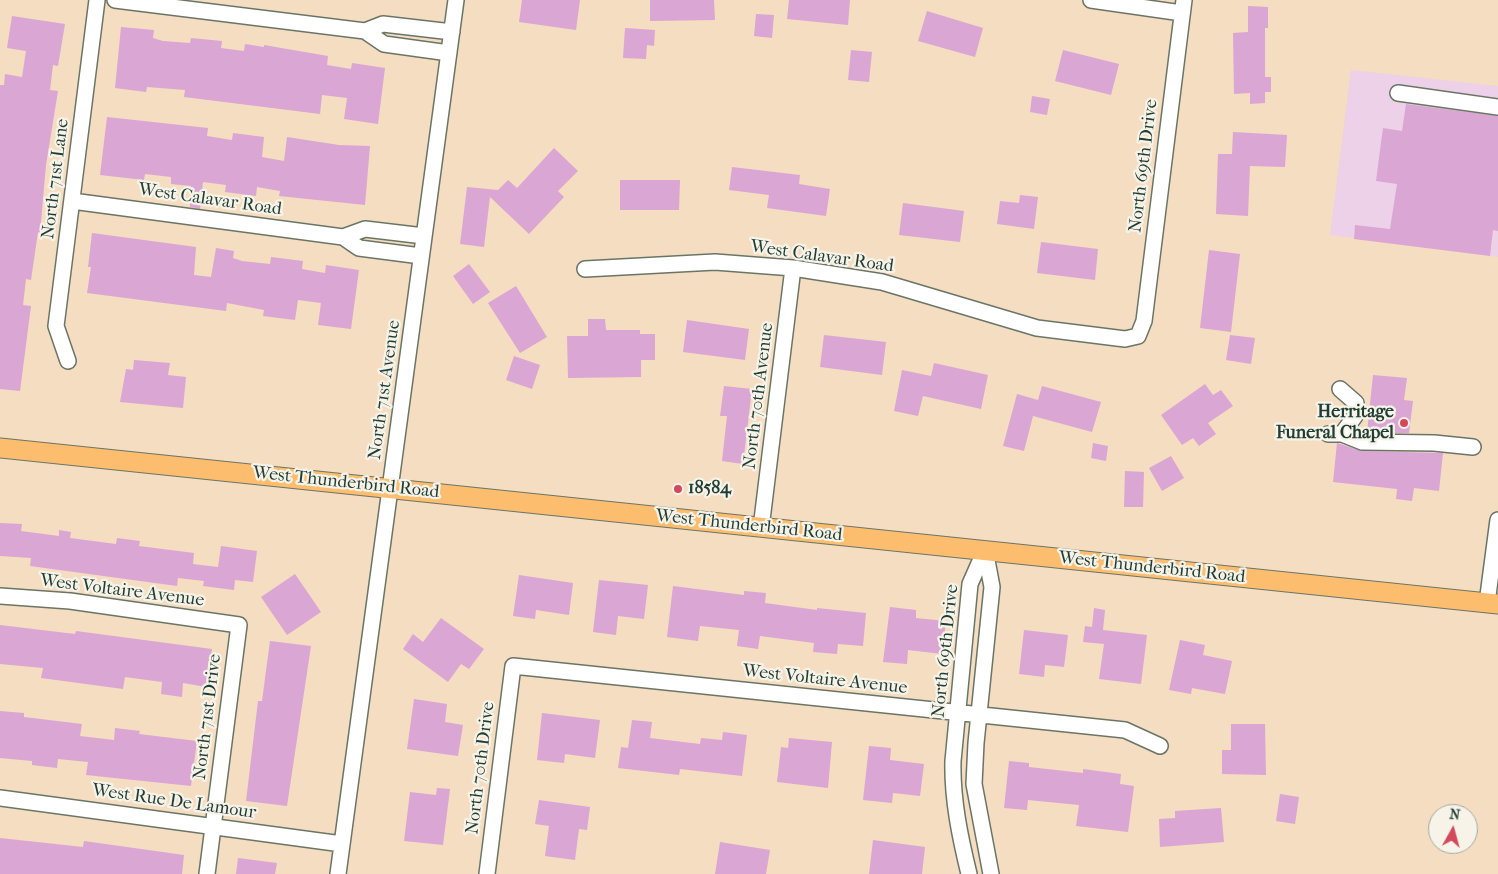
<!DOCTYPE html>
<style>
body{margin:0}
#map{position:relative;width:1498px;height:874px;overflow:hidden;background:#f4ddc1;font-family:"IM FELL French Canon",serif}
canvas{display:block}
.north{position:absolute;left:1428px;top:804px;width:50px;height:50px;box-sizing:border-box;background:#f7f3e8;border:1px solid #a1aaa0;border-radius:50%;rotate:7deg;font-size:14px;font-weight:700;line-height:20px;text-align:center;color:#1f3d34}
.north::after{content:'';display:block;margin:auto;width:18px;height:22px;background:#d1495b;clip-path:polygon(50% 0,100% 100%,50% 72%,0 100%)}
</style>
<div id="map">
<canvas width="1498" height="874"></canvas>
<div class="north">N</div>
</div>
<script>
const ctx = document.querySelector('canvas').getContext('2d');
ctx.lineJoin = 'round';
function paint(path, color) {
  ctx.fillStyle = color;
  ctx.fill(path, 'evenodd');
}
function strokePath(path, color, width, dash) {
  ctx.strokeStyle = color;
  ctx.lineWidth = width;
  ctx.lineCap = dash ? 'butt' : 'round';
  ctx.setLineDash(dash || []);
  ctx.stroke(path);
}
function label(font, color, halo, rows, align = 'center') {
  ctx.font = font + ' "IM FELL French Canon",serif';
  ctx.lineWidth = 4.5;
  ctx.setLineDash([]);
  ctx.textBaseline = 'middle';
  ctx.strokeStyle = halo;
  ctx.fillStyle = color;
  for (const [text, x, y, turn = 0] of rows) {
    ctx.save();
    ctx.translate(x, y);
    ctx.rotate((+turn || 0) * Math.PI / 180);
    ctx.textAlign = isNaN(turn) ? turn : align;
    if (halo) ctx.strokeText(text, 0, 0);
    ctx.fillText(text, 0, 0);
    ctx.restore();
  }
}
const built = new Path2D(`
 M1351,70l147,16v171l-168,-22z`);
const building = new Path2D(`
 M522,0h58l-4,30 -57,-8z
 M650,0h64l1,20 -65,1z
 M789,0h61l-2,25 -61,-6z
 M1248,6l20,1v21h-3v49h6v15h-6v11l-15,1v-11l-16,1 -1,-61 15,-1z
 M927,11l56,17 -8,29 -57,-16z
 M756,14l18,1 -2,23 -18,-2z
 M12,16l53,8 -7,42 -5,-1 -3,25 8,1 -12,74 -6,68 -2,-1 -7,48 -5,-1 -3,26 8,1 -11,85 -20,-2v-304h4l1,-11 17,3 4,-26 -19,-3z
 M121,27l33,3 -1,8 10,3 27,2 1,-5 31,3 -1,7 23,3 1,-7 19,3v-2l64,11 -1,9 24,4 1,-6 33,5 -7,56 -34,-5 3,-21 -25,-3 -2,19 -136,-17 1,-7 -38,-3 -1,5 -31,-4z
 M625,28l30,2 -1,16 -7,-1 -1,14 -23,-1z
 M851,50l21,2 -3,30 -21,-2z
 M1063,50l56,14 -8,31 -56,-14z
 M1032,96l18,3 -3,16 -17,-3z
 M1406,104l92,12v115l-5,-1 -3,26 -136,-17 1,-14 35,4 7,-45 -21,-3 4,-31 3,-22 19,3z
 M107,117l101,11 -1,8 25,4 1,-7 31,4 -2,20 22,4 3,-24 52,8 31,1 -5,59 -86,-9 1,-5 -23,-4 -1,9 -31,-4 1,-7 -23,-3 -3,27 -10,-2 1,-21 -20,-2v-7l-26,-3 -1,6 -44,-5z
 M1233,132l54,3 -2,32 -35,-1 -2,50 -32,-2 2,-60h14z
 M554,148l24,23 -20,20 6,6 -35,37 -39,-37 -6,50 -24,-3 7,-57 31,3 10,-10 9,8z
 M732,167l68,8 -1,9 31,5 -4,27 -59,-8 2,-13 -40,-5z
 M620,180h60l-1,30h-59z
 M1020,195l18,2 -4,32 -37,-5 3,-23 19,2z
 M903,203l61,8 -4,31 -61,-7z
 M92,233l104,14 -2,28 17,2 5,-29 18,3 -1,7 9,3 28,3 1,-7 32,4 -1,8 23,4 1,-8 33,5 -8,59 -33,-4 3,-22 -23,-3 -3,20 -32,-4 1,-6 -37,-7 -1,8 -139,-18 4,-26h-3z
 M1041,242l57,7 -3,31 -58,-7z
 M1209,250l31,4 -9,78 -31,-4z
 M469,264l21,28 -17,12 -20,-28z
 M516,286l31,51 -27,16 -32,-50z
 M588,319h17l1,11h34v4h15v26h-14v17l-73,1 -1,-42h21z
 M687,320l62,9 -4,31 -62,-8z
 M824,335l62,7 -4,33 -62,-8z
 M1230,335l25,3 -4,26 -25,-4z
 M514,356l26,9 -8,24 -26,-9z
 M134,360l36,3 -2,12 18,2 -3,31 -63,-6 6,-33 7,1z
 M934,363l54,12 -7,34 -58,-13 -5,20 -24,-5 8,-41 29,6z
 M1373,375l34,3 -3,22 9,1 -4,32h-42z
 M1205,384l8,11 8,-5 12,16 -25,17 8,11 -17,12 -6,-8 -11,7 -21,-30z
 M724,386l28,3 -9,75 -21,-3 5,-45h-7z
 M1042,386l59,16 -9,30 -59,-16 -9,35 -21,-5 14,-52 21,6z
 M1093,443l15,3 -2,15 -15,-3z
 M1337,443l25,8 81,2 -4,38 -25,-3 -2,13 -16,-2 1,-10 -64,-7z
 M1171,456l13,22 -22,13 -13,-23z
 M1125,471l19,1 -1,35h-19z
 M0,523l22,1 -1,7 38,5v-6l12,2 -1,6 46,6 1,-6 23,3 -1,5 55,7 -1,11 25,3 3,-21 36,5 -4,31 -18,-2 -1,10 -31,-4 1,-5 -26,-3 -1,8 -147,-20 1,-8 -31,-2z
 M295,574l26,38 -34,23 -26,-38z
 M519,575l54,8 -4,32 -33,-5 -1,9 -22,-3z
 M599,580l49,5 -4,34 -26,-3 -2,19 -23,-3z
 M673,586l71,9v-4l22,2 -1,10 52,7v-2l49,5 -3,33 -25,-2 -1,10 -24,-2 1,-9 -54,-7 -2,13 -21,-3 2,-16 -39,-4 -2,15 -31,-4z
 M890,607l26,3v8l30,3 -4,33 -34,-4 -1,14 -24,-2z
 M1094,608l11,2 -2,20 44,5 -6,49 -42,-5 5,-35 -21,-2 2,-16 7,1z
 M441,618l43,31 -15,20 -8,-5 -13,18 -45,-33 10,-15 10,8z
 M0,625l75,9 1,-3 136,18 -6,38 -23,-4 -1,14 -21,-3 1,-12 -37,-5 -2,12 -82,-11 2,-10 -43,-4z
 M1024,630l44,5 -4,32 -19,-2 -1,12 -25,-3z
 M1180,640l25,5 -2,10 29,6 -7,33 -33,-6 -1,6 -22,-4z
 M270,641l41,5 -24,160 -41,-5 12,-100h4z
 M414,699l33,5 -2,18 18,3 -5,31 -51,-7z
 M0,711l24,2v4l58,7 -2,12 34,4 1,-12 25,3 -1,3 58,7 -6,45 -105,-11 2,-13 -30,-3 -1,9 -25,-3v-4l-32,-3z
 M542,713l58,7 -5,38 -30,-4 -1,9 -27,-3z
 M632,720l20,2 -2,16 50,6 1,-6 21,2 1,-8 24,3 -5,41 -62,-7 -1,6 -61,-7 3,-21 7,1z
 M1231,724h34l1,51 -44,-1v-24h9z
 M789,738l43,4 -4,46 -51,-6 4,-35 7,1z
 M869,746l22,2 -1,12 34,4 -4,32 -27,-3 -1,10 -29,-3z
 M1009,761l20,2v4l54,6v-4l38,5 -1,10 14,2 -6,46 -52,-6 3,-21 -51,-5 -1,10 -23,-2z
 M437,788l13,1 -7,56 -39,-4 6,-49 26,3z
 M1280,794l19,3 -4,27 -19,-3z
 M539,800l51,7 -3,23 -8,-1 -4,31 -30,-4 4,-30 -14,-2z
 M1221,808l3,34 -64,5 -1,-28 16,-1v-7z
 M0,838l83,9 1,-6 100,14 -2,19h-182z
 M873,840l52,7 -3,27h-53z
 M720,842l50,8 -4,24h-51z
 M238,858l39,5 -2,11h-39z`);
const minor = new Path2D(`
 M115,0l250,31 18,-7 69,8
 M1091,0l91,13
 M365,31l19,13 65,9
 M1398,93l100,14
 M72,201l271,36 16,11 62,8
 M343,237l22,-8 59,7
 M585,269l130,-7 78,6 89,14 155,46 88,11 13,-3 6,-15 40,-321
 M68,361l-12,-35 41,-326
 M1328,434h14l13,-18 1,-13 -16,-14
 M1342,434l20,8 72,1 39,4
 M761,528l32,-260
 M985,550l7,37 -16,156 -2,41 17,90
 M0,596l70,5 169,24 -32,249
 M1487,603l11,-83
 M0,798l342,46
 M338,874l118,-874
 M487,874l26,-208 612,64 35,16
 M969,874c-9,-37 -17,-75 -16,-113l17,-177 15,-34`);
const major = new Path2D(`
 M0,448l1498,156`);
const markers = [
 [1404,423,5,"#d1495b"],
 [678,489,5,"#d1495b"]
];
const streetNames = [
 ["North 69th Drive",1144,166,-83],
 ["North 71st Lane",56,179,-83],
 ["West Calavar Road",210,200,8],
 ["West Calavar Road",822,257,8],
 ["North 71st Avenue",385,390,-82],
 ["North 70th Avenue",759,396,-83],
 ["West Thunderbird Road",346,483,6],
 ["West Thunderbird Road",749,526,6],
 ["West Thunderbird Road",1152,568,6],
 ["West Voltaire Avenue",122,591,7],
 ["North 69th Drive",946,651,-84],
 ["West Voltaire Avenue",825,680,6],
 ["North 71st Drive",208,717,-83],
 ["North 70th Drive",481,768,-83],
 ["West Rue De Lamour",174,802,8]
];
const poiNames = [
 ["Herritage",1394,413],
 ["Funeral Chapel",1394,434],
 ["18584",688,489,"left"]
];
paint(built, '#edd1e9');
paint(building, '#daa6d3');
strokePath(minor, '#6a7565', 18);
strokePath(major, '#6a7565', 21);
strokePath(minor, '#fff', 15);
strokePath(major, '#fcbd6f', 19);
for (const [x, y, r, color] of markers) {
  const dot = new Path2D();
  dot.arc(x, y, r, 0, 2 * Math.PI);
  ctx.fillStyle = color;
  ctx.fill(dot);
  strokePath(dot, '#f7f3e8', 2);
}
label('18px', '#1f3d34', '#f7f3e8', streetNames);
label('bold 18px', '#1f3d34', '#f7f3e8', poiNames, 'right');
</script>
